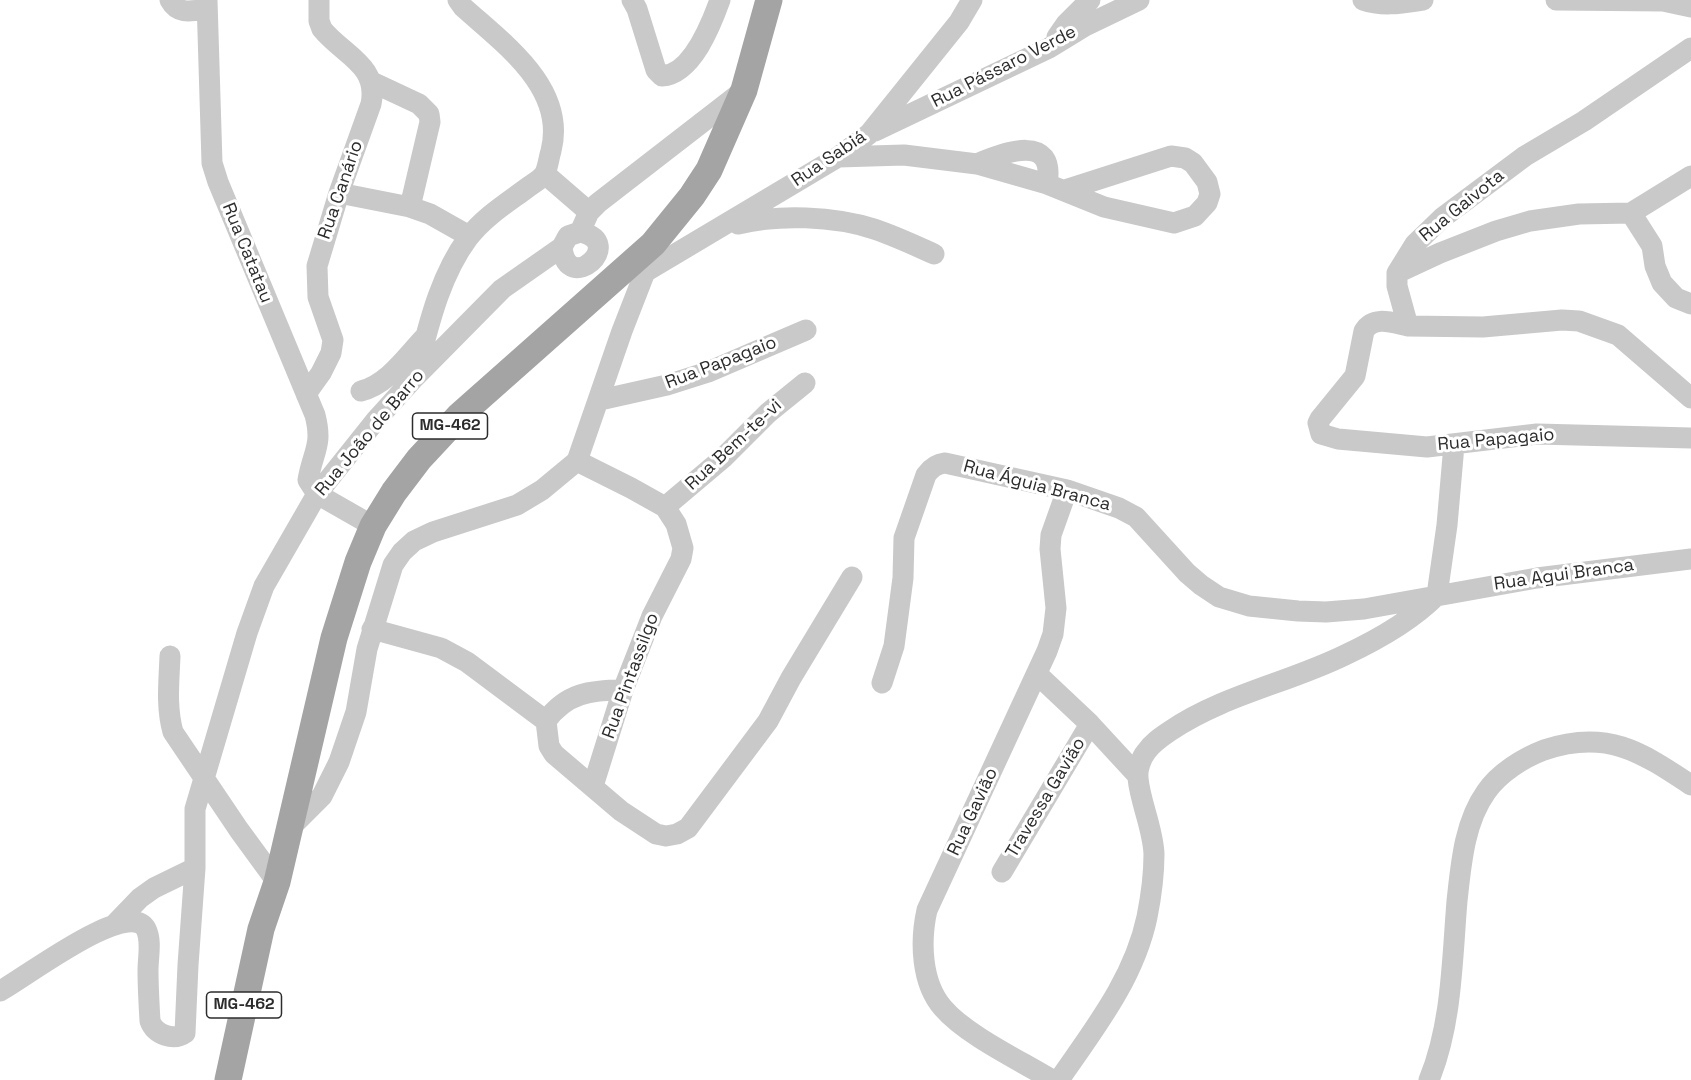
<!DOCTYPE html>
<meta charset="utf-8">
<style>
body{margin:0}
canvas{display:block;background:#fff}
</style>
<canvas width="1691" height="1080"></canvas>
<script>
const ctx = document.querySelector('canvas').getContext('2d');
ctx.lineJoin = 'round';
function strokePath(path, color, width, dash) {
  ctx.strokeStyle = color;
  ctx.lineWidth = width;
  ctx.lineCap = dash ? 'butt' : 'round';
  ctx.setLineDash(dash || []);
  ctx.stroke(path);
}
function label(font, color, halo, rows, align = 'center') {
  ctx.font = font + ' "Space Grotesk",sans-serif';
  ctx.lineWidth = 6;
  ctx.setLineDash([]);
  ctx.textBaseline = 'middle';
  ctx.strokeStyle = halo;
  ctx.fillStyle = color;
  for (const [text, x, y, turn = 0] of rows) {
    ctx.save();
    ctx.translate(x, y);
    ctx.rotate((+turn || 0) * Math.PI / 180);
    ctx.textAlign = isNaN(turn) ? turn : align;
    if (halo) ctx.strokeText(text, 0, 0);
    ctx.fillText(text, 0, 0);
    ctx.restore();
  }
}
const minor = new Path2D(`
 M170,0c8,15 22,11 37,9
 M207,0l5,163 6,19 97,233c8,31 -2,36 -7,65l9,14 56,32
 M632,0l5,9 19,61 6,6c30,-2 49,-51 58,-76
 M1363,0c20,7 40,3 60,0
 M1556,0l107,1 28,6
 M1057,37l9,-13 24,-24
 M1691,48l-107,73 -59,35 -83,62 -27,26 -18,29v13l11,40 75,1 79,-7 17,1 39,14 73,63
 M372,82l47,22 10,10 1,8 -20,85
 M875,131l174,-83 36,-22 54,-26
 M838,157l66,-2 73,9 70,20 57,23 70,16 21,-7 12,-13 3,-9 -3,-12 -14,-19 -8,-5 -14,-2 -106,34
 M977,164c28,-12 79,-31 70,20
 M545,174l44,38
 M339,193l71,14 20,7 39,22
 M1631,213l21,33 3,20 7,17 14,15 15,6
 M738,224c40,-10 96,-8 136,5 21,7 40,16 60,25
 M580,232l9,-20 9,-9 146,-113
 M562,247c5,50 66,-5 18,-15
 M645,272l193,-115 31,-23 90,-112 13,-22
 M1397,273l43,-20 56,-22 34,-10 49,-7 52,-1 60,-37
 M1408,326c-15,-3 -34,-11 -44,5l-9,45 -35,43 -2,4 3,11 17,5 89,8 110,-13 154,4
 M416,374c12,-46 23,-97 52,-136 16,-21 39,-35 59,-50 5,-4 15,-9 18,-15 3,-6 4,-16 6,-22 16,-63 -47,-107 -88,-144l-5,-7
 M361,391c26,-6 45,-34 63,-53
 M306,394l15,-21 10,-20 2,-13 -15,-43 -1,-31 22,-73 32,-89c8,-39 -28,-49 -49,-75l-3,-8v-21
 M600,400l67,-15 41,-13 98,-42
 M577,461l54,27 34,19 11,17 7,24 -2,11 -29,57 -29,74 -30,96
 M665,507l58,-49 45,-45 37,-30
 M1437,595l10,-70 7,-80
 M372,629l69,19 26,14 79,59
 M170,656c-1,26 -4,51 3,76l66,98 38,52
 M1038,675l52,49 48,52
 M882,683l12,-37 9,-68 1,-40 22,-63c5,-7 10,-11 19,-12l122,27 52,18 17,9 51,56 14,12 18,12 30,9 49,5 28,1 38,-3 173,-31 154,-19
 M623,690c-32,0 -57,3 -77,31l3,25 5,8 67,57 35,23 10,2 11,-2 11,-6 80,-107 23,-43 61,-101
 M289,829l33,-33 17,-34 17,-50 11,-63 26,-84 9,-13 12,-11 19,-9 84,-27 25,-15 35,-29 45,-130 23,-59 8,-28
 M1002,872l88,-148
 M114,925l26,-27 14,-10 41,-20
 M0,991c22,-11 129,-94 146,-62 6,12 2,28 2,41 0,17 1,34 2,51 5,14 24,20 35,12l3,-68 7,-97v-59l52,-176 17,-47 53,-92 59,-74 39,-43 87,-88 60,-42 6,-11 12,-4
 M1052,1080c-31,-19 -86,-45 -109,-72 -22,-25 -23,-67 -16,-98l120,-259 6,-17 3,-26 -6,-59 1,-14 16,-45
 M1059,1080c35,-51 75,-101 88,-163 4,-20 7,-43 7,-63 -1,-26 -14,-52 -16,-76 -1,-8 3,-20 8,-26 6,-9 15,-15 24,-21 53,-36 118,-48 175,-76 32,-15 66,-34 91,-59
 M1429,1080c23,-56 23,-119 28,-179 4,-36 7,-78 29,-109 13,-19 37,-34 58,-42 62,-21 96,1 147,35`);
const major = new Path2D(`
 M228,1080l33,-151 16,-47 57,-244 24,-76 15,-36 21,-34 25,-33 41,-44 193,-171 39,-48 17,-26 35,-80 25,-90`);
const shields = [
 [450,426,75],
 [244,1005,75]
];
const shieldNames = [
 ["MG-462",450,426],
 ["MG-462",244,1005]
];
const streetNames = [
 ["Rua Pássaro Verde",1004,67,-27],
 ["Rua Sabiá",829,159,-34],
 ["Rua Canário",341,190,-71],
 ["Rua Gaivota",1462,206,-39],
 ["Rua Catatau",247,253,68],
 ["Rua Papagaio",721,363,-21],
 ["Rua João de Barro",370,433,-50],
 ["Rua Papagaio",1496,440,-5],
 ["Rua Bem-te-vi",734,445,-43],
 ["Rua Águia Branca",1037,486,15],
 ["Rua Agui Branca",1564,575,-8],
 ["Rua Pintassilgo",631,676,-70],
 ["Travessa Gavião",1046,798,-59],
 ["Rua Gavião",973,812,-65]
];
strokePath(minor, '#c9c9c9', 21);
strokePath(major, '#a4a4a4', 27);
for (const [x, y, w] of shields) {
  const box = new Path2D();
  box.roundRect(x - w / 2, y - 13, w, 26, 4.5);
  ctx.fillStyle = '#fff';
  ctx.fill(box);
  strokePath(box, '#2c2c2c', 1.5);
}
label('bold 16px', '#2c2c2c', null, shieldNames);
label('18px', '#2c2c2c', '#fff', streetNames);
</script>
